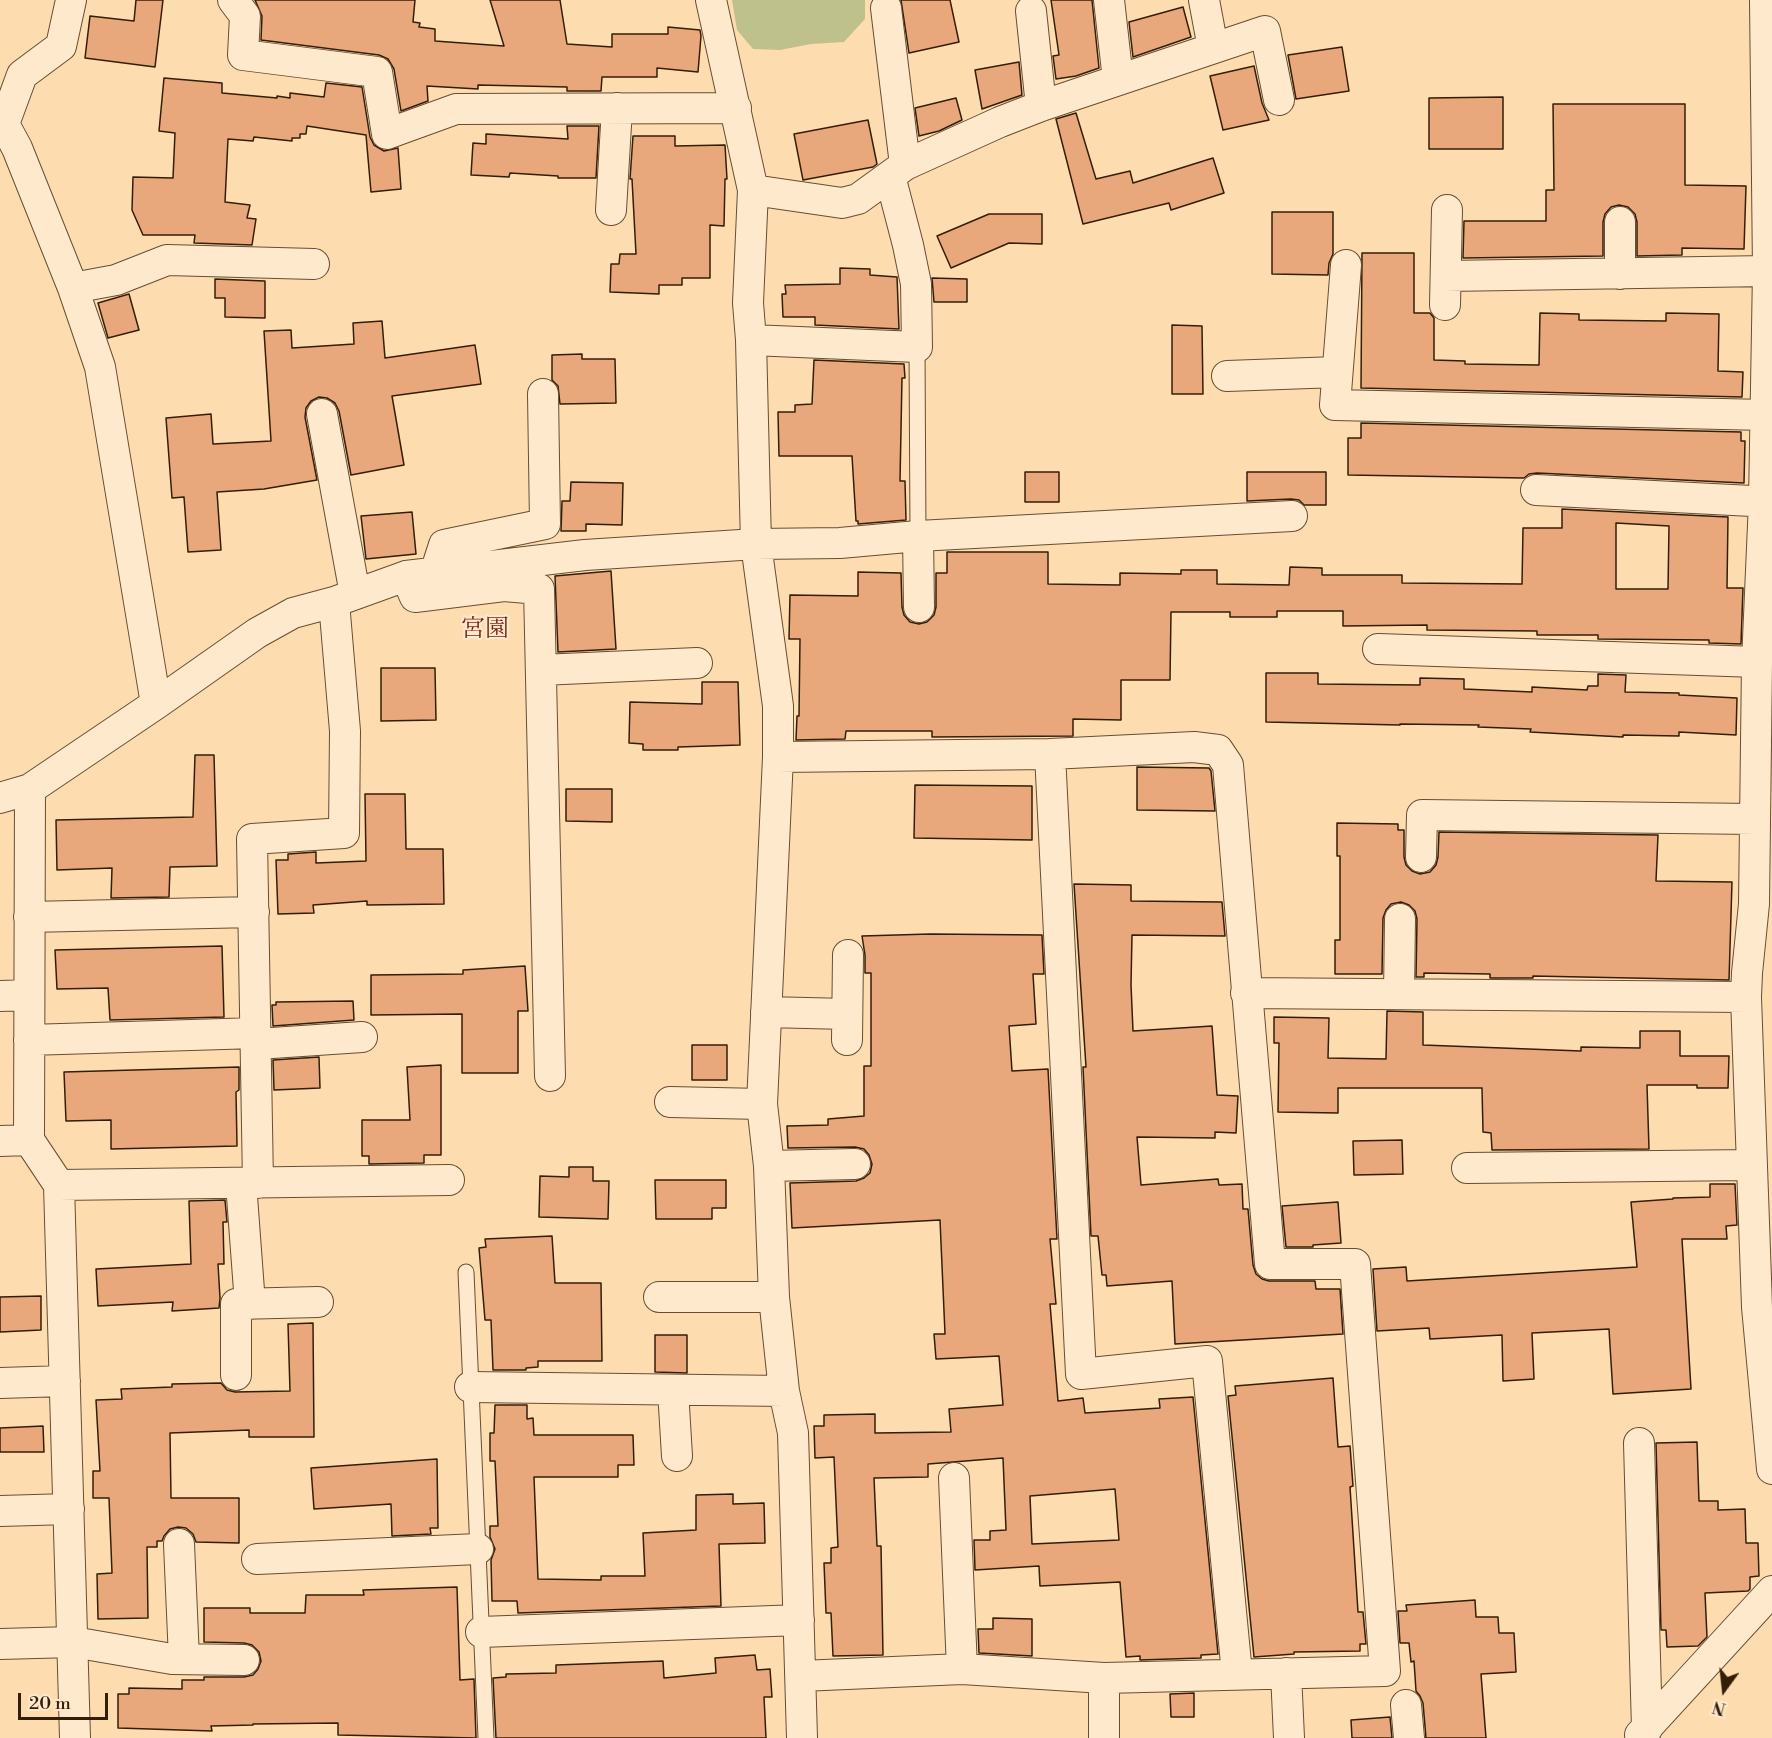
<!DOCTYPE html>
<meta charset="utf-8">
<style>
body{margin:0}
#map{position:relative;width:1772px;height:1738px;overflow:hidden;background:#fdddb0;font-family:"Libre Bodoni",serif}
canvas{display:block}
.north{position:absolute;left:1694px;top:1660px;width:60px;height:60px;-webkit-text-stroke:4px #fee9cc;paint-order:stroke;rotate:195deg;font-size:16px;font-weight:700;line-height:24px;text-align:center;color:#331e08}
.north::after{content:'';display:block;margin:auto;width:21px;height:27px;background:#331e08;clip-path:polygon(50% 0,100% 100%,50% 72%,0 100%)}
.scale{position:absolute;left:18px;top:1693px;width:90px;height:27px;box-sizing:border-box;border:3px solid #331e08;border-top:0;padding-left:8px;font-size:18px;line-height:21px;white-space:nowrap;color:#331e08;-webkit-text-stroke:4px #fee9cc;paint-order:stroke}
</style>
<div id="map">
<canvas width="1772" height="1738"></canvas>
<div class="north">N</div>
<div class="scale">20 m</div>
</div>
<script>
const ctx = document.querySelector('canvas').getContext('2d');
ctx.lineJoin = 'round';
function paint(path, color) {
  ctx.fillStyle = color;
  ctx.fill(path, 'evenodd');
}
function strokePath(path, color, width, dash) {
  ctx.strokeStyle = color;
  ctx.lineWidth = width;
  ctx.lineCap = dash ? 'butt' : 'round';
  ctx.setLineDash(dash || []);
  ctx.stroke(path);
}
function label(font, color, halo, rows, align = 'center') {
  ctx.font = font + ' "Libre Bodoni","Noto Serif JP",serif';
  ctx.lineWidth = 4.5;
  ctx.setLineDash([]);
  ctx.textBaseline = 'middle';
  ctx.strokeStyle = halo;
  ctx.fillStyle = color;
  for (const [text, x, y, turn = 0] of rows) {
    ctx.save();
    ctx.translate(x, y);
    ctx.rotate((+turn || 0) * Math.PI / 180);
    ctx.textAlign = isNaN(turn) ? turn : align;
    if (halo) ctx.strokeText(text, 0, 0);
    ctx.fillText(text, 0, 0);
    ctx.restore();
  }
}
const green = new Path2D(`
 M732,0h133v19l-21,23 -33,2 -31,6 -27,-1 -16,-19z`);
const building = new Path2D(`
 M136,0h27l-8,67 -70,-9 5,-42 44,5z
 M255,0h160l-2,22 7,1 -1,4 16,2v12l69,5 -14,-46h70l7,44 45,3v-13h56v-7l32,3 1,6 -3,36 -41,-4v9h-55l-1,14h-34v-4l-89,-2v4l-51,-3 1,15 -27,10 -7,-42 -6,-10 -9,-4 -118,-15 1,-24z
 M901,0h49l9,42 -50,11z
 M1051,0h41l7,68 -23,8 -20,3 -3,-23 6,-1z
 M1183,7l8,30 -58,20 -4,-35z
 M1342,47l7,44 -53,8 -8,-44z
 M1019,62l3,33 -40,14 -7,-39z
 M1254,66l8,37 7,17 -46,10 -13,-54z
 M164,78l58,5v10l55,5v-2l13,2v-5l34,4 2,-14 36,4 8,50 4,8 10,6 14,-3 3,41 -30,3 -5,-57 -59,-9 -1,8h-6v4h-8v3l-38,-4 -1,4 -25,-2 -3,63 25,3 -3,13 9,1 -4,26 -58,-2 1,-8h-52l-11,-25 1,-33 40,1 2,-45 -16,-2z
 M1503,97v52h-74v-51z
 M956,98l6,22 -23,11 -20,5 -4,-28z
 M1553,104h132v81l61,1 -2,63 -62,-1v7l-45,1v-34l-2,-8 -7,-7 -9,-2 -8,2 -6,7 -2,8v34l-140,2 1,-37h82v-31h8z
 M1076,113l20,66 34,-8 3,12 80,-25 11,35 -53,17 -2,-7 -86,21 -27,-105z
 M868,120l9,44 -4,3 -70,13 -9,-46z
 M567,126h32l-3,52h-38v-2l-48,-3 -1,4 -38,-2 2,-32 13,1v-10l82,5z
 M633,136h42v10l50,-1 2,34h-2l-1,47 -14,-1v53h-28v7h-23v9l-49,-2 1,-28h8l1,-10h16l-4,-75h-2z
 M1272,212h61v42l-4,9 -1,12 -56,-1z
 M989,214h53v30l-33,-1 -58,25 -14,-32z
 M1362,253h52v60h16l4,5v42l31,1v3l74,1 1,-52 39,1v6l87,1v-8l53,1 -1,57 25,1 -1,25 -381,-9z
 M840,268l30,1v6l27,2 2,52 -84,-4v-8h-32l-1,-23h4l-1,-9 55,-1z
 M932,278l35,1v23h-33z
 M215,279l50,2v37l-40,-1v-19h-10z
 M129,294l10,36 -31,8 -10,-35z
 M382,321l3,37 90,-13 6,39 -89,12 12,69 -53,10 -12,-64 -4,-8 -8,-5 -8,-1 -8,4 -5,7 -1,9 12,63 -53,9 -47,3 4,58 -33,2 -4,-55 -12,1 -6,-80 45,-4 2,30 58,-3 -7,-110 27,-1 1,18 62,-4 -1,-21z
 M1172,325l30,1 1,68h-31z
 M582,354v5h33l1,44 -56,1 -2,-18 -6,-6v-25z
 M814,360l90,4 1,14h-3l-2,103h5l1,39 -48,4v-3h-2l-4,-65h-73l-1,-44h17v-7l17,-1z
 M1361,423l380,9v9h4l-1,42 -207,-10 -8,1 -5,4 -176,-3v-37h13z
 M1025,472h34v30h-34z
 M1247,472h79v33h-22l-5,-5 -8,-1 -44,2z
 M571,482l52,1 -1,42 -36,-1v7h-25l1,-30h8z
 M1562,509l166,8 -1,71h16l-2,56 -32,-1v-3l-111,-1v-4h-61v-4l-110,-1v-5l-84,1v-15h-66v6h-47v-5h-59l-1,68h-49v40l-48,-1v17l-141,1v-6h-86l-1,8 -49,1 1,-24h2l1,-77h-11l1,-44 68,1v-24l43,1 1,34 2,8 6,7 9,2 8,-2 7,-7 2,-8v-34h11v-21h101v32l72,1v-12l61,1v-4h36v14l72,1 1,-18 32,1v7h80v8l120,1 1,-56h39zM1616,523l53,3 -1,63h-52z
 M412,512l4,42 -50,5 -5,-43z
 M611,571l5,78 -58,3 -3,-76z
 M381,668h54l1,52 -55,1z
 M1266,673h52v11l102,1v-7l44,1v10l68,3v-5l55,3 1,-4h10v-12l28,1 -1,17 54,1v2l58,3 -1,37 -57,-3v4l-56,-1v2l-93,-5 1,-3 -53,-2 1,-2 -79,-1v1l-134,-3z
 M702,682h36l2,63 -62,2v3h-35v-6l-14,-1 1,-41 72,2z
 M195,755h19l3,111 -47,1 -1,30 -58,1 1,-30 -55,2 -1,-50 137,-3z
 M1137,767l72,1 2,3 4,40 -78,-1z
 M915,785l117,1v54l-118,-2z
 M566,789h46v33l-46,-1z
 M365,794h40l1,55h37l1,55 -77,1v-4l-54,4 1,8 -36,1 -2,-54h12v-6l28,-2v11l50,-2z
 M1337,823l61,1v6h6v27l2,8 6,6 8,3 10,-2 6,-7 2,-8 1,-25 219,3 -2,46 76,1 -3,98 -196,-4v2h-43v-4l-66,-1v4h-8l1,-58 -2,-8 -6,-6 -8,-3 -10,2 -5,6 -3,8 -1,56h-47v-34h5v-84h-3z
 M1074,884l57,1v16l91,1 3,34 -93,-1 -1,50 2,46 79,-5 5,69 21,1 -2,37 -21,-1v6l-78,-1 4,48 77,-6 1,6 23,-1 1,25h5l5,56 3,9 6,5 7,2h46l1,8h24l3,45 -168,10 -3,-63 -65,5 -1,-11h-4l-4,-39h-7l-8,-169h3z
 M930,934l112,1 2,39h-11l3,50 -27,2 3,45 36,-2 9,170h-7l6,65h-6l8,97 25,-3 2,15 75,-5 -1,-9 34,-2 25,257 -17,1v3l-61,2v-4l-14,1 -6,-75 -80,4 -1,-20 -64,4 -1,-30h16v-9l16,-1 -3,-72 -75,6v13l-54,1 3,68h4l2,109 -50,1 -2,-43h-5l-2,-50h7v-15l7,-1 -4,-90 -19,1 -1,-32h10v-11l51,-1v19l76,-1 -2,-23 54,-4 -4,-49 -63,3 -2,-25h11l-5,-114 -148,8 -2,-45 66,-2 8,-3 6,-5 2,-9 -3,-9 -5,-6 -9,-2 -67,1 -1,-22 41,-1v-6l36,-3v-50h7v-93h-6v-18l-3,-19zM1115,1489l4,51 -87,4 -2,-48z
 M222,946l2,71 -114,3 -2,-32 -51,1 -2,-39z
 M525,966l3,45h-10v62h-56v-59l-91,1v-40l92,-1v-4z
 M353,1001l1,19 -81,6 -1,-21h4v-3z
 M1387,1011l36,1v33l158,6v-4l59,1v-17h40v25h49l-1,32h-31v-3h-50l2,64 -157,1 -1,-17 -8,-1 -1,-44h-144v25l-60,-1 1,-69h-5v-26l55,1 -1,40 58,1z
 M692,1045h35v35h-35z
 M319,1057l1,31 -46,2 -1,-30z
 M441,1065v90h-17v8l-55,1v-8h-7v-36h48l-3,-53z
 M239,1067v23l-3,2 1,54 -126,3v-29l-45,1 -2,-49z
 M1402,1140l1,34 -49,1 -1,-34z
 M569,1167h24v14h16l-1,38 -69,-2 1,-41 29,1z
 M655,1180h71v28h-14v11h-56z
 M1710,1184h25l2,41 -11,1 1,13h-45l9,150 -78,5 -4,-65 -77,4 2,46 -31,2 -1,-46 -72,4 -1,-11 -52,3 -4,-62 33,-2 1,14 230,-14 -6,-65 42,-3v-1l37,-1z
 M225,1200l2,22h-4l1,42h-6l2,34 -1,10 -47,3 1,-9 -75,4 -2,-37 95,-5 -2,-63z
 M1338,1202l3,41 -28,2v2h-27l-4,-41z
 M552,1236l3,47h46l1,78h-64v6l-12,1v2h-33l-2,-50h-6l-6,-72 7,-1 -1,-8z
 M41,1296v34l-41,2v-35z
 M313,1323l1,114h-65v-7l-79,3 1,65h68v45l-43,-1 -3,-8 -7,-6 -8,-1 -8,2 -6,7 -2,5h-5v6h-10l1,71 -50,1 -1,-45 15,-1 -3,-75h-16v-27h7l-4,-71 26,-1 -1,-10 51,-2v-3l49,-1 6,7 8,2 55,-1 -2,-67z
 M655,1335h32v38l-32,-1z
 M1333,1378l5,69 12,-1 3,40 -3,1 8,125h5l3,32h-6v7l-66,1v2l-40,3 -26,-261 8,-1 -1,-9z
 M495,1405h32v14l6,-1 1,17h99l1,30h-16v12h-84l4,102 63,1v-4h44l-2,-43 53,-3v-35l37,-1v10l31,-1 1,40 -46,1 2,62 -203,7 -1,-12h-25l-1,-41 4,-11 -5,-12v-11h8l-3,-65h-5v-28h4z
 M43,1426l1,26h-44v-24z
 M1697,1442l2,59h19v9l27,-1 1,34h12l1,33 -9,1v12l-2,2 -43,2 2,44 -9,9 -31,1 -1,-17h-5l-5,-187z
 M437,1459l1,69h-8l1,6 -39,2 -1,-32 -77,5 -3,-41z
 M457,1587l3,93 14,-1 2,59 -138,-3v-12l-85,1v1l-42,1 1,5 -94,-3v-34h11v-6l53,1v-9h22v-3h40l9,-2 5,-6 3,-8 -2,-9 -7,-7 -8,-2 -40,-1v-34h46v5h55l1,-18h58l-1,-5z
 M1475,1600l1,17h22l1,16h15l2,39 -35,2 5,64h-60l-3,-35 -3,-7 -4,-5 -2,-30 -3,1 -2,-19h-9l-2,-32h9l-1,-6z
 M993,1618l39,1v37l-53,-3 -1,-24h15z
 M755,1655l2,15 13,-1 2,28h-8l2,41h-270l-3,-60 13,-1v-3l50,-1v-8l107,-4 1,17 52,-5 -1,-15z
 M1194,1693v24h-23l-1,-23z
 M1390,1717l2,21h-40l-1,-18z`);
const lane = new Path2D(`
 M917,347l1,189
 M466,1272l20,466`);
const street = new Path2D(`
 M71,0l-10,46 -39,29 -18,49 13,24 56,140 27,79 56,337
 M233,0l12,16 -2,39 134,17 10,62 69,-25 280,-1
 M711,0l42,190 -5,113 3,37 5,204 22,162v51l-16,347 7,62 5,131 10,94 9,42 9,305
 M1109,0l9,80
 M1204,0l9,48
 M1765,0l3,271 -4,231 -7,160 -3,242 -7,69 -1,24 11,310 15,162
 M886,8l19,157
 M1031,11l10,95
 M753,190l89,13 16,-4 47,-34 95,-43 41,-16 224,-75 14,69
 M611,210l6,-102
 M1346,265l-11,140 430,10
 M1620,274v-52
 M1446,276l322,-5
 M73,288l43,-8 51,-20 147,4
 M1445,305l2,-95
 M751,340l166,7 -1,-63 -8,-39 -18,-69
 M1227,376l110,-4
 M322,414l33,180
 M1536,490l236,12
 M918,536l1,71
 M435,573l9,-28 101,-21 -2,-130
 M406,576l9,21 89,-11 35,3 11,487
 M1378,649l379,13
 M541,670l156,-7
 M1050,754l31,620 126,-13 30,313
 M778,757l272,-3 144,-7 24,3 10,15 42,499h85l30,407 -281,7 -142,-9 -161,7
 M30,789l-1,351 30,45 16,553
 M0,798l30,-9 126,-85 101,-71 36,-20 41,-11 72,-26 179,-21 171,-11 84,-1 78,-7 374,-20
 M1421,857l1,-42 333,4
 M29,917l225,-5
 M1246,993l500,4
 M1399,994l1,-75
 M0,996l29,-1
 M766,1012l81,2
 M29,1040l227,-7
 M847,1040l1,-85
 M257,1044l105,-7
 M670,1102l92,2
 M0,1141l29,-1
 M769,1166l86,-2
 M1467,1168l285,-3
 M241,1183l9,121
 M258,1183l-6,-344 92,-6 1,-102 -11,-129
 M59,1185l390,-5
 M659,1297h115
 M236,1375v-71l82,-2
 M0,1383l65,-2
 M470,1387l314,4
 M673,1390l4,66
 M1639,1443l8,286
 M954,1478l8,191
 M0,1511l69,-2
 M179,1544l5,115
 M257,1559l221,-10
 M481,1632l318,-12
 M0,1644l73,-2 99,17 72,1
 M1286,1673l3,65
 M1104,1678v60
 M1406,1705l3,33
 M1640,1735l132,-144`);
const quarterNames = [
 ["宮園",485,630]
];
paint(green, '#bfc18c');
paint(building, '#e9a77c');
strokePath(building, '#331e08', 1.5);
strokePath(lane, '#664e32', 17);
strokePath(street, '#664e32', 32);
strokePath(lane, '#fee9cc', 15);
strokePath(street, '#fee9cc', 30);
label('24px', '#7a1f14', '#fee9cc', quarterNames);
</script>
